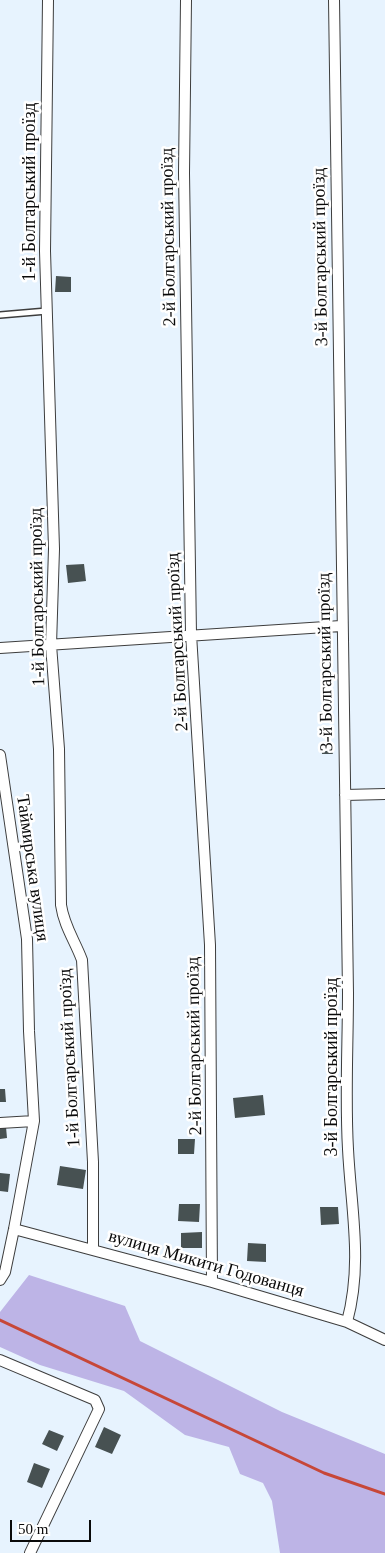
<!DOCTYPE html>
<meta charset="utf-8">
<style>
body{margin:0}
#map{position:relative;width:385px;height:1553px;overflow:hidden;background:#e7f3fe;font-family:Georgia,serif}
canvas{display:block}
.scale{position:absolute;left:10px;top:1520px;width:81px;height:22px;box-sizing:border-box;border:2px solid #0a0a0a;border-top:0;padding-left:6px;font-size:15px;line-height:18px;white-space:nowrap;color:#0a0a0a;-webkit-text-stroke:4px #fff;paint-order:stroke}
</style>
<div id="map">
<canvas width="385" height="1553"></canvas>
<div class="scale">50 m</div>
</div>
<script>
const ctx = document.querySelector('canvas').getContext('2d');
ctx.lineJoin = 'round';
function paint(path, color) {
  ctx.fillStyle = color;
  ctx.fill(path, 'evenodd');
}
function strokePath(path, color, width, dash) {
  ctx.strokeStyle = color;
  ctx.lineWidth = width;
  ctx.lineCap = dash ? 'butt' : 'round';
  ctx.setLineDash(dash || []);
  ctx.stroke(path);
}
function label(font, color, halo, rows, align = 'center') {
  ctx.font = font + ' Georgia,serif';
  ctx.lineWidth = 5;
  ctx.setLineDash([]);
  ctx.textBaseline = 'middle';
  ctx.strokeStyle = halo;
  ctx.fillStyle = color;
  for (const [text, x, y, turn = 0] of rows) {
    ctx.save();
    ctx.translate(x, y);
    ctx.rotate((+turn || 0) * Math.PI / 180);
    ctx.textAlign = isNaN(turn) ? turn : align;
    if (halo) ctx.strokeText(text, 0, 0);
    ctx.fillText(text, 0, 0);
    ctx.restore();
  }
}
const green = new Path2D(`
 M29,1275l96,31 15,35 142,71 103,42v99h-105l-8,-52 -9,-18 -23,-9 -11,-27 -44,-12 -61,-44 -84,-26 -40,-18v-35z`);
const stream = new Path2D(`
 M0,1320l324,153 61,21`);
const building = new Path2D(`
 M56,276l15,1v15h-16z
 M84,564l2,17 -18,2 -2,-18z
 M329,711v7h-10l-1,-6z
 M321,744h8l4,10h-11z
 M0,1089h5l1,13h-6z
 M263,1095l2,20 -30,3 -2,-20z
 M0,1127h6l1,11 -7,1z
 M178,1139h17l-1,15h-16z
 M60,1166l26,4 -3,19 -26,-4z
 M0,1173l10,1 -2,18 -8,-1z
 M179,1204h21l-1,18 -21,-1z
 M320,1207h18l1,17 -18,1z
 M202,1232v16h-21v-15z
 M248,1243l18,1v18l-19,-1z
 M104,1427l17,8 -9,19 -17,-7z
 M49,1430l15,6 -7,15 -15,-7z
 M34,1463l16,6 -8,19 -15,-6z`);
const lane = new Path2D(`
 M0,315l47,-4`);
const street = new Path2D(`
 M48,0l-3,251 9,298 -3,96 8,104 2,156c3,21 14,36 21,55l11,202v87
 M186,0l-2,173 7,461 19,311 2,337
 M334,0l14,992c0,52 -3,105 0,157 3,60 15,114 -1,173
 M0,648l341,-22
 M0,755l27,184 2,92 5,90 -20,108 -9,43 -5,8
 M345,795l40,-1
 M0,1123l34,-2
 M14,1229l198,53 135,40 38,18
 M0,1360l95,40 4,9 -69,144`);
const streetNames = [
 ["1-й Болгарський проїзд",30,192,-90],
 ["2-й Болгарський проїзд",169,237,-91],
 ["3-й Болгарський проїзд",321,257,-91],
 ["1-й Болгарський проїзд",38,597,-91],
 ["2-й Болгарський проїзд",178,642,-93],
 ["3-й Болгарський проїзд",326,662,-91],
 ["Таймирська вулиця",32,868,82],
 ["2-й Болгарський проїзд",195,1046,-91],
 ["1-й Болгарський проїзд",70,1058,-93],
 ["3-й Болгарський проїзд",332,1067,-90],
 ["вулиця Микити Годованця",206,1264,16]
];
paint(green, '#bdb4e6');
strokePath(stream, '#c74738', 3);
paint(building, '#475152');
strokePath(lane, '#3d3d3d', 8);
strokePath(street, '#3d3d3d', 12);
strokePath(lane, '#fff', 5);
strokePath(street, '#fff', 10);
label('18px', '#0a0a0a', '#fff', streetNames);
</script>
